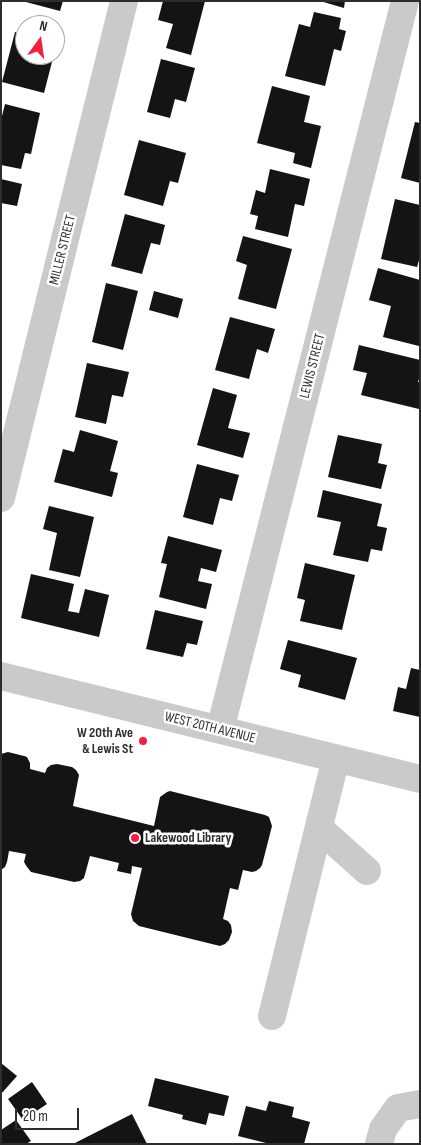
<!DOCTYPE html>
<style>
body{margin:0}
#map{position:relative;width:421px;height:1145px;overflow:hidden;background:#fff;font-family:"Sofia Sans Condensed",sans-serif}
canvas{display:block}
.frame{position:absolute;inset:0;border:2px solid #2d2d2d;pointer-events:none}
.north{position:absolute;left:15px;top:15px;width:50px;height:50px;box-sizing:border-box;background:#fff;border:1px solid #ababab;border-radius:50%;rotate:14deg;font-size:14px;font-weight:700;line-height:20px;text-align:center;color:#2d2d2d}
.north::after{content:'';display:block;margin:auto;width:18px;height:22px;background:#f61e3f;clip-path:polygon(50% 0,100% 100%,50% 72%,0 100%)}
.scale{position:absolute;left:15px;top:1108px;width:64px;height:22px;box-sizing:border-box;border:2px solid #2d2d2d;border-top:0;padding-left:6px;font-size:15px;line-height:18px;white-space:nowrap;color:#2d2d2d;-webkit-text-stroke:4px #fff;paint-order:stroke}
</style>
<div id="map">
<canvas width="421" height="1145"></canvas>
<div class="frame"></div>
<div class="north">N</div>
<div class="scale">20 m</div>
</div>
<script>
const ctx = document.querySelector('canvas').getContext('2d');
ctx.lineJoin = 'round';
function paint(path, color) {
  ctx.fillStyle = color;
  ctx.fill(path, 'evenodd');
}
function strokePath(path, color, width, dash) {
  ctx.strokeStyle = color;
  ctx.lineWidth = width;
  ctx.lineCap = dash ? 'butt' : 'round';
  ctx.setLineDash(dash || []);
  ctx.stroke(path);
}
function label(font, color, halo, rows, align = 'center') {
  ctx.font = font + ' "Sofia Sans Condensed",sans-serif';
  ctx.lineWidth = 5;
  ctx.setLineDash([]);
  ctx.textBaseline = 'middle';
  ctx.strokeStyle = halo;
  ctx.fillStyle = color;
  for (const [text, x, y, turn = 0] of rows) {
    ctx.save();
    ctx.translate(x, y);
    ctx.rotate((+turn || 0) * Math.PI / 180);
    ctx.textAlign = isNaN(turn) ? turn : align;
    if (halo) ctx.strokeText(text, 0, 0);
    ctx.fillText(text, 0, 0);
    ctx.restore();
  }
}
const building = new Path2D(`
 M22,1h41l-3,10z
 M163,1h42l-14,54 -25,-7 7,-24 -15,-4z
 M320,1h25l-1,7z
 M314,12l27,6 -2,11 7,2 -5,20 -7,-2 -9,37 -40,-10 14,-52 11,3z
 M15,32l10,3v20h17l11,3 -9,35 -42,-11z
 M161,59l34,9 -9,34 -11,-3 -5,19 -23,-6z
 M272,86l38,10 -6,26 17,4 -10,42 -18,-5 2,-10 -38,-10z
 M5,104l35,9 -9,41 -6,-1 -4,16 -20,-4v-45z
 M415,122l5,1v60l-19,-5z
 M139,140l47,13 -8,30 -8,-2 -7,25 -39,-11z
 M270,169l40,10 -6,27 -9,-2 -7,33 -33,-8 3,-13 -8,-2 6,-24 9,3z
 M1,179l21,5 -5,22 -16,-3z
 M395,199l25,6v52l-3,10 -36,-8z
 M125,214l40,11 -5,20 -9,-2 -9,31 -31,-8z
 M243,236l49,13 -16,60 -38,-10 9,-34 -11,-4z
 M378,268l42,12 -1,66 -36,-9 8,-31 -22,-6z
 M106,283l32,8 -15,59 -31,-8z
 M154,291l29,8 -5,19 -29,-8z
 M230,317l45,12 -7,24 -11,-4 -8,30 -34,-9z
 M359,345l61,15v16l-2,6h2l-1,27 -58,-14 6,-22 -14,-3z
 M87,363l42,9 -6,25 -11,-2 -6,29 -31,-7z
 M213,388l24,7 -9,33 22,5 -7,25 -46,-13z
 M80,430l38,11 -8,30 8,2 -6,24 -58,-15 9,-33 11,3z
 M338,435l44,9 -4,19 9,2 -6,24 -53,-12z
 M197,464l42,11 -7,26 -12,-3 -7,27 -30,-8z
 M323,490l59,14 -5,22 10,2 -5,23 -11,-2 -3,13 -35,-7 8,-33 -24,-5z
 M49,506l45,11 -14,60 -31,-7 8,-37 -14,-4z
 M168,536l54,14 -6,22 -15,-4 -3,13 14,3 -6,25 -47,-12 8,-33 -6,-1z
 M305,563l50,12 -13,55 -42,-9 5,-21 -8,-2z
 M31,574l43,10 -6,27 11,2 6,-24 24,6 -10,42 -78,-19z
 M155,610l48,11 -6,24 -10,-2 -4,14 -37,-8z
 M288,640l69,18 -12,42 -47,-13 3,-12 -21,-6z
 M411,668l9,2v47l-27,-6 5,-24 8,2z
 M8,752l16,4 3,1 3,6v6l15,4 2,-5 4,-3 6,-1 15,3 4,3 3,5 -6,31 81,20 6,-29 7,-5 3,-1 95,24 4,2 3,9 -10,39 -2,3 -4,3 -4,1 -9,-2 -5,20 -8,-2 -7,31 5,2 3,4 1,7 -3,8 -4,4 -5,2 -81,-20 -6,-5 -2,-7 11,-46 -10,-2 -1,8 -14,-3 2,-8 -29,-7 -6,22 -4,3 -6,1 -43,-10 -4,-5 -3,-5 2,-8 -17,-3 -2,11 -2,5 -4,3v-116z
 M1,1063l16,13 -16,18z
 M155,1078l74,18 -5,20 -15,-3 -3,12 -24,-6 1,-4 -35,-9z
 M32,1082l15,22 -24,16 -15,-21z
 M269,1101l25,6 -2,10 18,5 -6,22h-34l-32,-8 8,-30 20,5z
 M132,1114l15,30h-74z
 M16,1120l15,21 -5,3h-25v-14z`);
const minor = new Path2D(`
 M1,498l123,-497
 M1,676l419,103
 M220,730l185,-729
 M319,828l48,43
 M272,1016l64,-258
 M379,1144l4,-15 15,-21 22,-4`);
const markers = [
 [143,741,5,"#f61e3f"],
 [135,838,5,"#f61e3f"]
];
const streetNames = [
 ["MILLER STREET",63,250,-76],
 ["LEWIS STREET",313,366,-76],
 ["WEST 20TH AVENUE",210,728,14]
];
const poiNames = [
 ["W 20th Ave",133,733],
 ["& Lewis St",133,749],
 ["Lakewood Library",145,838,"left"]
];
paint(building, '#141414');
strokePath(minor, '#cacaca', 28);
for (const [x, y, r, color] of markers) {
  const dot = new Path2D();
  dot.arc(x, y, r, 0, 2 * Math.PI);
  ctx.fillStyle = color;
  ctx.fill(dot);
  strokePath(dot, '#fff', 2);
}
label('14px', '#2d2d2d', '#fff', streetNames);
label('bold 14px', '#2d2d2d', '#fff', poiNames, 'right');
</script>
